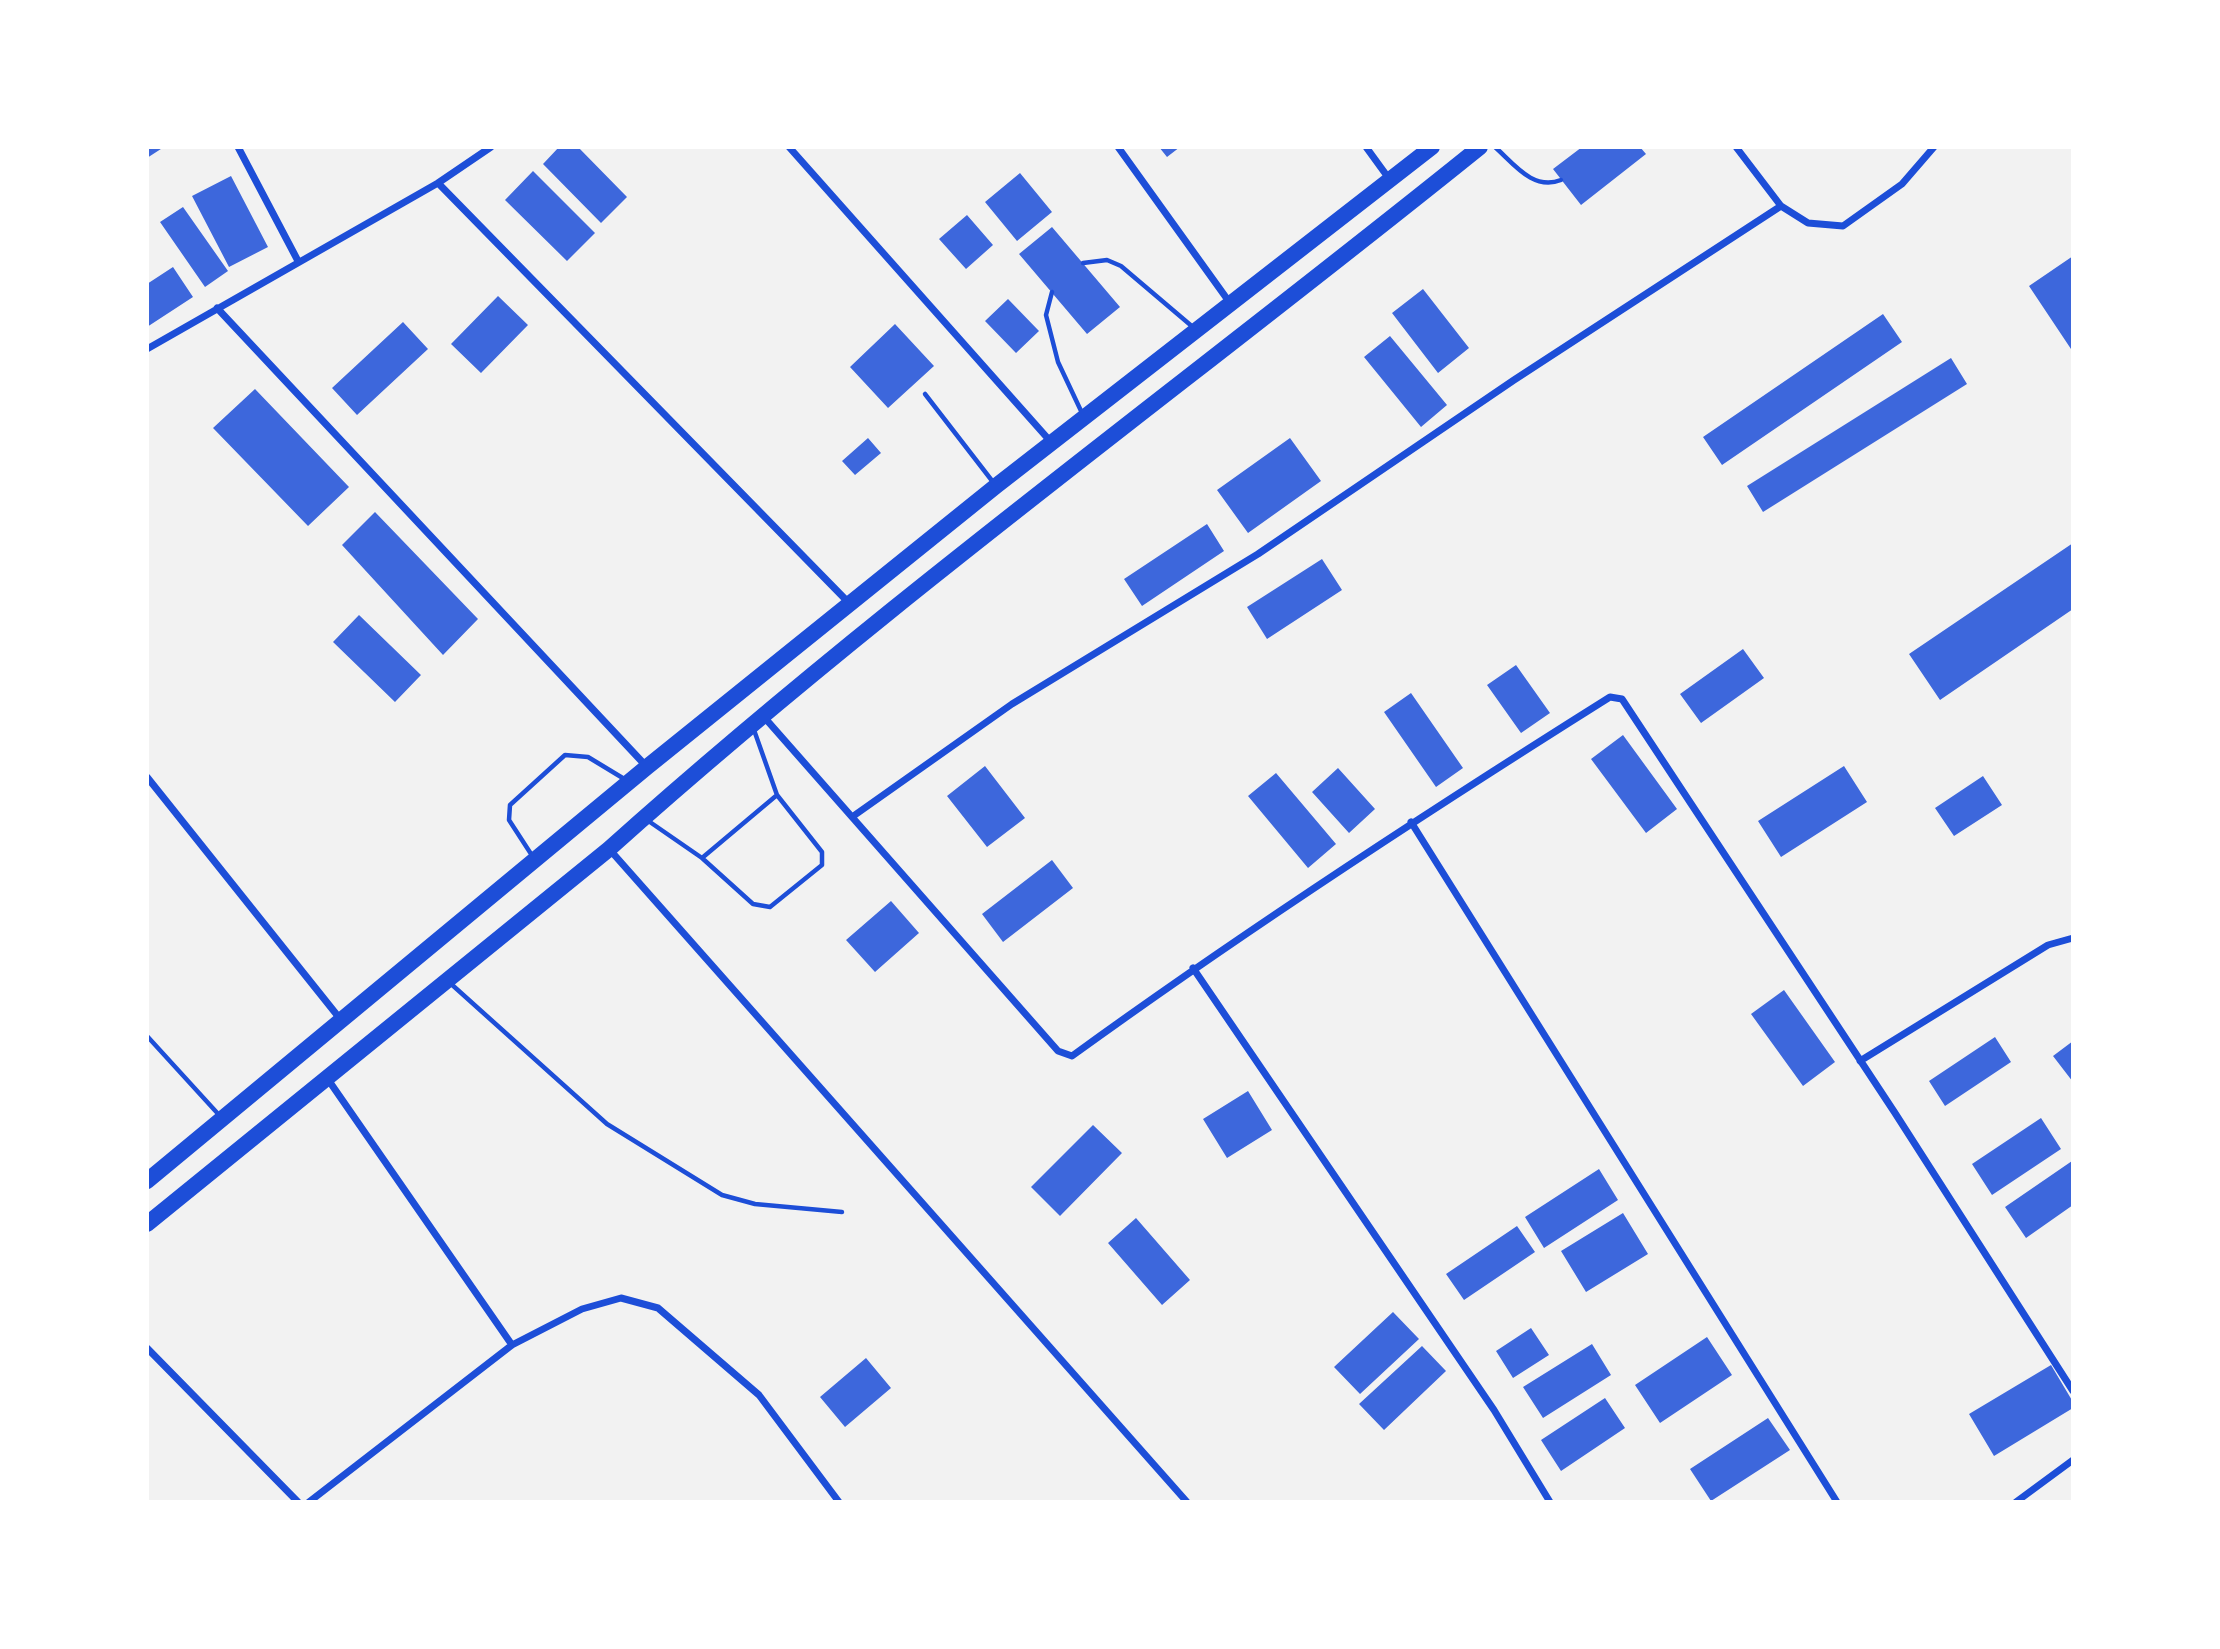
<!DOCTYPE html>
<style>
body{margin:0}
#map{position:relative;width:2220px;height:1649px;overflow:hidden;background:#f2f2f2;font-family:"Fira Sans",sans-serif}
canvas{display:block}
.frame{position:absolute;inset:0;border:149px solid #fff;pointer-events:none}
</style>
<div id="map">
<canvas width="2220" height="1649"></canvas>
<div class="frame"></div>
</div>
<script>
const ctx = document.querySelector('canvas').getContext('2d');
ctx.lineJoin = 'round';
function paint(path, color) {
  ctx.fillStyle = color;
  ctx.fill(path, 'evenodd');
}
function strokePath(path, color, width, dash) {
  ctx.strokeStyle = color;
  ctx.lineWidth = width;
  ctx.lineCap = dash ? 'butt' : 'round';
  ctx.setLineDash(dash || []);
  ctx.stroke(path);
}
const building = new Path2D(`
 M147,147h17l-17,11z
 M559,147h19l49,50 -26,26 -58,-59z
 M1159,147h21l-13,10z
 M1582,147h58l6,7 -65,51 -28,-36z
 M533,171l62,62 -28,28 -62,-61z
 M1020,173l32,39 -35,29 -32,-39z
 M231,176l37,71 -39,20 -37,-71z
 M183,207l45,64 -23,16 -45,-65z
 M967,215l26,30 -27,24 -27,-30z
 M1052,227l68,80 -33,27 -68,-80z
 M2073,256v96l-44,-66z
 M173,267l20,30 -46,30v-43z
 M1423,289l46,59 -31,25 -46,-60z
 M498,296l30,29 -47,48 -30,-29z
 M1008,299l31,32 -23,22 -31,-32z
 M1883,314l19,28 -180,123 -19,-28z
 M403,322l25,27 -71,66 -25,-27z
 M895,324l39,42 -46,42 -38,-41z
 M1390,336l57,69 -26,22 -57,-70z
 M1951,358l16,26 -204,128 -16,-26z
 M255,389l94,98 -41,39 -95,-98z
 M868,438l13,15 -26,22 -13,-14z
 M1290,438l31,43 -73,52 -31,-43z
 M375,512l103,107 -35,36 -101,-110z
 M1207,524l17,27 -82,55 -18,-27z
 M2073,543v66l-133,91 -31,-46z
 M1322,559l20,31 -75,49 -20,-32z
 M359,615l62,60 -26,27 -62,-60z
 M1743,649l21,29 -63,45 -21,-29z
 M1516,665l34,48 -29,20 -34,-48z
 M1411,693l52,75 -27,19 -52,-75z
 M1623,735l54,74 -31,24 -55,-74z
 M985,766l40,52 -38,29 -40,-51z
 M1844,766l23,36 -86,55 -23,-36z
 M1338,768l37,41 -26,24 -37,-41z
 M1276,773l60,71 -28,24 -60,-72z
 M1983,776l19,29 -48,31 -19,-28z
 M1052,860l21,28 -70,54 -21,-28z
 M891,901l28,32 -44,39 -29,-32z
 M1784,990l51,72 -32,24 -52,-72z
 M1995,1037l16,25 -66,44 -16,-25z
 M2073,1041v41l-20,-26z
 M1248,1091l24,39 -45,28 -24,-39z
 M2041,1118l20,31 -69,46 -20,-31z
 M1093,1125l29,28 -62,63 -29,-29z
 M2072,1161l1,44 -47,33 -21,-31z
 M1599,1169l19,31 -74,48 -19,-31z
 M1623,1213l25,41 -62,38 -25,-41z
 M1136,1218l54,62 -28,25 -54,-62z
 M1517,1226l18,26 -71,48 -18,-26z
 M1393,1312l26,27 -59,55 -26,-27z
 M1531,1328l18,27 -36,23 -17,-27z
 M1707,1337l25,38 -72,48 -25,-38z
 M1592,1344l19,31 -68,43 -20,-31z
 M1422,1346l24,25 -62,59 -25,-26z
 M866,1358l25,30 -46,39 -25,-30z
 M2051,1365l22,37v6l-79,48 -25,-42z
 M1605,1398l20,30 -64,43 -20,-31z
 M1768,1418l22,32 -79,51 -21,-32z`);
const service = new Path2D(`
 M1495,147c19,17 38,44 66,33
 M1083,263l24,-3 14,6 73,62
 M1052,292l-6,23 12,47 24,51
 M925,394l68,88
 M647,820l55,38 75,-63 -23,-65
 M533,857l-24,-37 1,-15 55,-50 23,2 38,23
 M702,858l51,46 17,3 52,-42v-13l-45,-57
 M450,983l157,141 115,71 33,9 87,8
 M147,1036l73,80`);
const minor = new Path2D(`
 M238,147l60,114
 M789,147l262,295
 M1118,147l112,156
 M1366,147l24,33
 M1736,147l45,59 27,17 35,3 59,-42 32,-37
 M438,183l412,421
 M217,308l430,459
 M147,349l291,-166 53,-36
 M764,717l294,334 14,5c175,-127 355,-244 538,-359l12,2 273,414 178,278
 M147,777l194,243
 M852,817l160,-113 246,-150 256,-174 267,-174
 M1411,822l426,680
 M610,850l577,652
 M1193,968l301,442 56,92
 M1860,1061l188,-116 25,-7
 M327,1078l185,267
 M147,1348l151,154
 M309,1502l203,-157 70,-36 39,-11 37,10 101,87 80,107
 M2016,1502l57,-42`);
const trunk = new Path2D(`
 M147,1181l500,-414 349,-281 436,-339
 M147,1224l462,-375c278,-249 581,-468 871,-702`);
paint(building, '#3d67dc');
strokePath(service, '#1d4ed8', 4.5);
strokePath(minor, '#1d4ed8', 7);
strokePath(trunk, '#1d4ed8', 16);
</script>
